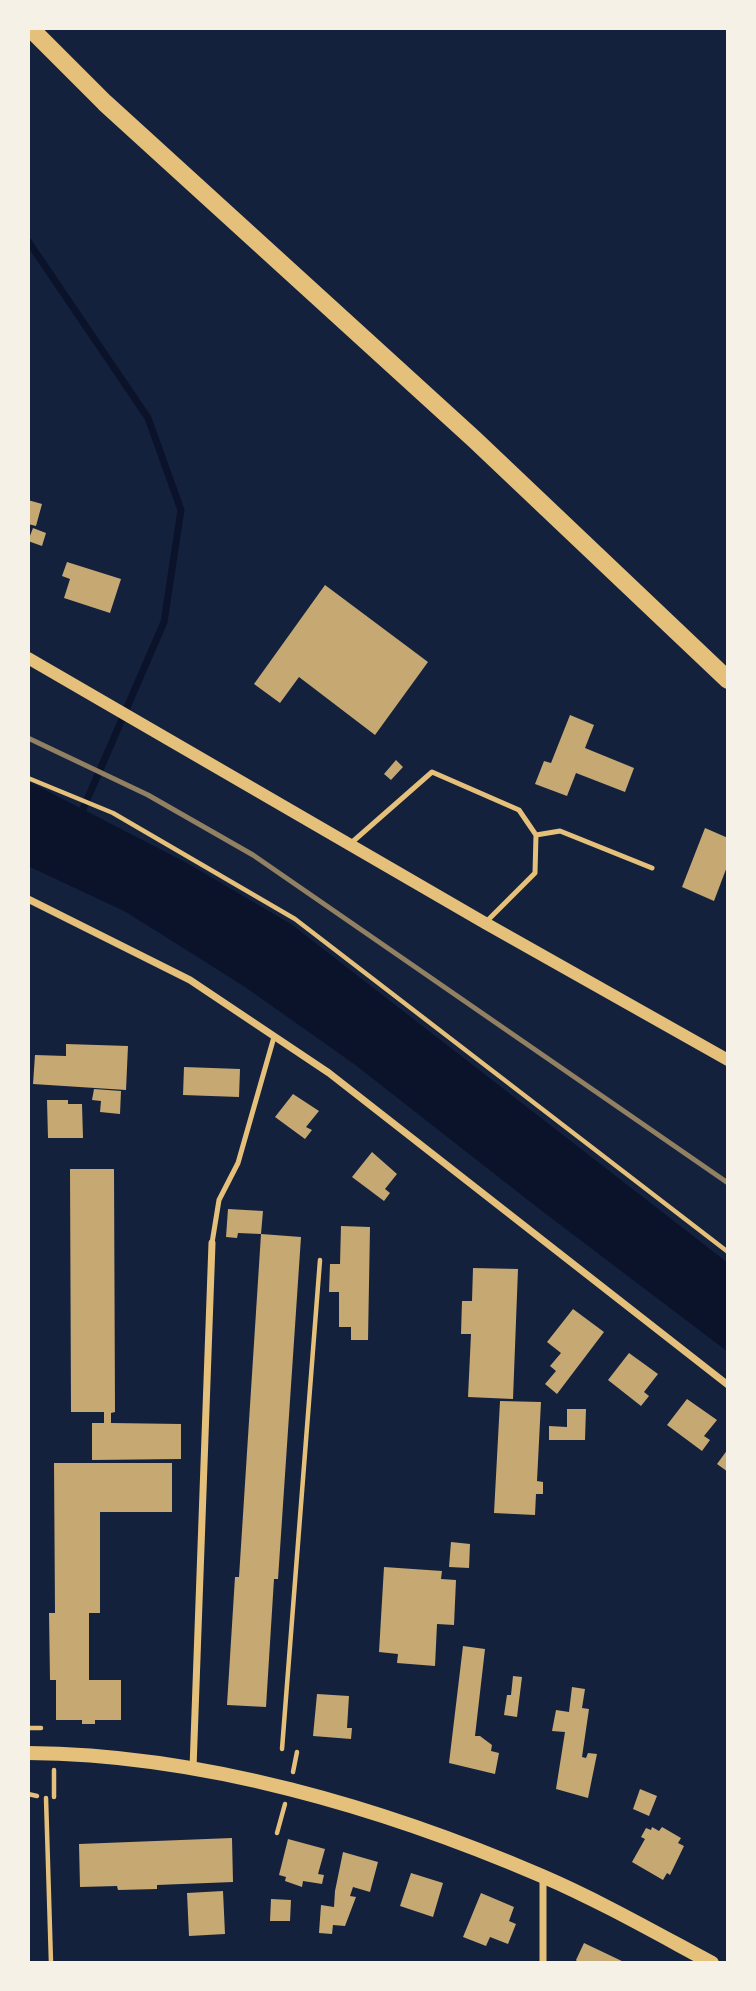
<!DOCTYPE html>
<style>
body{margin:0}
#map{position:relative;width:756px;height:1991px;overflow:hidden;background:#14213d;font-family:"Golos Text",sans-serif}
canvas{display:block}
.frame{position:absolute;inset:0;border:30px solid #f6f1e7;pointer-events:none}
</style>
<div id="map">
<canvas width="756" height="1991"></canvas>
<div class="frame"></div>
</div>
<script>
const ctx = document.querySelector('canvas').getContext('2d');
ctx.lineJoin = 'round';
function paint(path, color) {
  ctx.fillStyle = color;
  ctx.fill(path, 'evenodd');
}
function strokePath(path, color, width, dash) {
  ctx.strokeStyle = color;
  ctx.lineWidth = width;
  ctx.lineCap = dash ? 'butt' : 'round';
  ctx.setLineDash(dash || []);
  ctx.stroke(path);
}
const water = new Path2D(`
 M28,781l159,82 104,61 437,339v89l-190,-144 -184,-144 -109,-77 -119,-75 -98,-46z`);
const stream = new Path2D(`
 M28,241l120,177 33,92 -17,112 -84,194`);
const building = new Path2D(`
 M28,500l14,4 -6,22 -8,-2z
 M33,528l13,5 -4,13 -14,-5z
 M67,562l54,17 -11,34 -46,-15 6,-19 -8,-3z
 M325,585l103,77 -53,73 -76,-58 -19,26 -26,-19z
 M570,715l24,10 -9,23 49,20 -9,24 -49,-19 -9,23 -32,-12 9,-23 7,2z
 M396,760l7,7 -12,13 -7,-6z
 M705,828l23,10v26l-14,37 -32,-14z
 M66,1044l62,2 -2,44 -93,-6 2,-29 31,1z
 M184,1067l56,2 -1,28 -56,-2z
 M94,1089l27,2 -1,23 -20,-2 1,-11 -9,-1z
 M293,1094l26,17 -13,16 6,3 -7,9 -30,-22z
 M47,1100h21v4h14l1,34h-35z
 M372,1152l25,22 -12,15 5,4 -6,8 -32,-24z
 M70,1169h44l1,243 -4,1v10l70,1v35l-89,1v-37h12v-11h-33z
 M228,1209l35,2 -2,23 -23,-1 -1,5 -11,-1z
 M341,1226l29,1 -2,113h-17v-13h-12v-35h-10l1,-28h10z
 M261,1234l40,3 -23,342h-4l-8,128 -39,-2 8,-128h4z
 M473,1268l45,1 -5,130 -45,-2 3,-63h-10l1,-33h10z
 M573,1309l31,23 -47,62 -12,-10 11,-13 -6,-5 11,-13 -14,-11z
 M629,1353l29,21 -14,18 5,4 -8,10 -33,-26z
 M687,1399l30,21 -13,16 6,4 -8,11 -35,-26z
 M500,1401l41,1 -4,79 6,1v12h-7l-1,21 -41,-2z
 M567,1409h19l-1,31h-36v-14l18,1z
 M728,1449v23l-11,-8z
 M54,1463h118v49h-72v101h-11v67h32v40h-26v4h-13v-4h-26v-40h-6l-1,-67h6z
 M451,1542l19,2 -1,24 -20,-1z
 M384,1567l58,4 -1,8 15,1 -2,45 -17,-1 -2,42 -38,-3 1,-9 -19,-2z
 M463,1646l22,3 -10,87h5l12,9 -1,6 8,2 -4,21 -46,-11z
 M513,1676l9,1 -5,40 -13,-2 3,-20h4z
 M572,1687l13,2 -3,19 7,1 -7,48 4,1 2,-5 9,1 -9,44 -32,-9 9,-57 -13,-1 4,-21 13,2z
 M317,1694l32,2 -2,32h5l-1,11 -38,-3z
 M640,1789l17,7 -8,20 -16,-7z
 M652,1827l7,4 3,-4 19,11 -3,5 6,3 -14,29 -3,-2 -4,7 -31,-18 13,-23 -4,-2 5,-9 5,2z
 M232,1838l1,44 -76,3v4l-39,1 -1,-4 -37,1 -1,-43z
 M288,1839l37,10 -7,25 6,1 -2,9 -19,-3 -1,6 -17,-6 1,-4 -7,-2z
 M343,1852l35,10 -8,30 -17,-5 -3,9 6,1 -11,29 -12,-1 -1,9 -13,-1 2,-28 13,2 1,-16z
 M411,1873l32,10 -10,34 -33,-11z
 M223,1891l2,43 -36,2 -2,-43z
 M481,1893l33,14 -5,14 7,3 -8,20 -18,-7 -4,9 -23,-9z
 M271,1899l20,1 -1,21h-20z
 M584,1943l42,20h-48l-2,-3z`);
const path = new Path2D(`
 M28,778l85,35 182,106 433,333
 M28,1728h13
 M282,1749l38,-489
 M293,1772l4,-20
 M28,1794l9,2
 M54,1797v-27
 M46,1798l5,165
 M277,1833l8,-29`);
const service = new Path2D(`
 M536,835l24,-4 92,37
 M350,844l82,-72 87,38 17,25 -1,38 -50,50
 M212,1243l7,-43 19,-37 36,-126`);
const minor = new Path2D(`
 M28,899l162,81 139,93 399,312
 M193,1768l19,-525
 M543,1963v-86`);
const tertiary = new Path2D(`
 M28,658l457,265 243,137`);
const secondary = new Path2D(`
 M28,1753c173,1 356,55 514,123 58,25 114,57 170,87`);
const primary = new Path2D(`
 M30,28l75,75 369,336 254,241`);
const rail = new Path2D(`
 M28,738l120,57 105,60 475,328`);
paint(water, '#0b132b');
strokePath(stream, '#0b132b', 7);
paint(building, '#c6a872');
strokePath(path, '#e5c07b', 4.5);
strokePath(service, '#e5c07b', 5);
strokePath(minor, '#e5c07b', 7);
strokePath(tertiary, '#e5c07b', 12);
strokePath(secondary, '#e5c07b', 14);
strokePath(primary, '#e5c07b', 18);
strokePath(rail, '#918062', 5);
</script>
